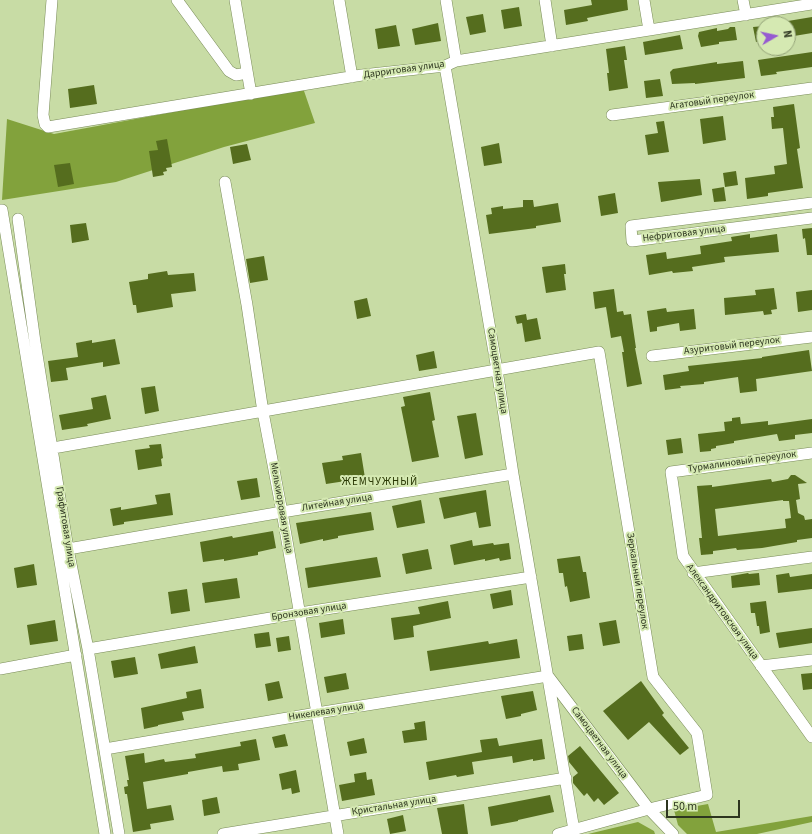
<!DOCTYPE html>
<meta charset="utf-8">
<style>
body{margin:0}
#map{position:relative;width:812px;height:834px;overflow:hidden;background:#c8dca5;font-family:"Source Sans 3",sans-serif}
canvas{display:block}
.north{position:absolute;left:756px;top:16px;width:40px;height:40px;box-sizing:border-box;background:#d5e9b2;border:1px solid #92a177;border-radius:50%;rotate:81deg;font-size:11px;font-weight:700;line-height:16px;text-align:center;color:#2d351f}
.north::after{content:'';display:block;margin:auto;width:14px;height:18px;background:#965ad1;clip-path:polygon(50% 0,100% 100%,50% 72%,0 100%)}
.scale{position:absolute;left:666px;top:800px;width:74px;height:18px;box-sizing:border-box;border:2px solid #2d351f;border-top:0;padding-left:5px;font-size:12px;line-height:14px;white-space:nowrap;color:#2d351f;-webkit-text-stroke:3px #d5e9b2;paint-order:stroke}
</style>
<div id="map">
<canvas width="812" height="834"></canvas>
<div class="north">N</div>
<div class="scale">50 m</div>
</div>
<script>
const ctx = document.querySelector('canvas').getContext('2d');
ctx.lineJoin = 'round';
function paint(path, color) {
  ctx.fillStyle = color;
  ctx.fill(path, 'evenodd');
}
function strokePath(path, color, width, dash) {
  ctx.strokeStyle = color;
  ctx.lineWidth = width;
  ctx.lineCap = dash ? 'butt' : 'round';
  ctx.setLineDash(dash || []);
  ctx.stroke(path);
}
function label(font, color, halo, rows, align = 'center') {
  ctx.font = font + ' "Source Sans 3",sans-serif';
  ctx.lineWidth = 4;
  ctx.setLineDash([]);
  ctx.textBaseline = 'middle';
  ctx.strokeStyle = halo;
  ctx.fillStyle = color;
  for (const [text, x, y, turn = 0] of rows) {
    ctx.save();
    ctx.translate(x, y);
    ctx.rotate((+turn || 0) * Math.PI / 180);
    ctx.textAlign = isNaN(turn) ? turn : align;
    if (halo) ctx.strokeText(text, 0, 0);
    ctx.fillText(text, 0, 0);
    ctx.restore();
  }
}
const forest = new Path2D(`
 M303,88l12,35 -91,24 -108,35 -114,18 5,-81 47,15z
 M708,804l8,28 96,-16v6l-55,12h-70l-9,-9 -4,-15z
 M638,822l16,9 1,3h-67z`);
const building = new Path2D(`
 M591,0h36l1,10 -41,8 1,3 -22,4 -2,-15 28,-5z
 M519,7l3,19 -18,3 -3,-19z
 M483,14l3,18 -16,3 -4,-18z
 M812,17v16l-24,4v-16z
 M438,23l3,18 -26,4 -3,-16z
 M396,25l4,21 -22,3 -3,-20z
 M764,26v14l-8,2 -3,-15z
 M730,27h5l2,13 -18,2v2l-18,3 -3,-11 1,-4 18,-4v3l11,-2z
 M680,35l3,14 -38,6 -2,-13z
 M625,46l2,14h-3l4,28 -19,3 -2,-18h2l-3,-24z
 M812,52v15l-36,5 1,2 -16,2 -3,-16z
 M743,61l2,17 -50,6v-1l-23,1 -2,-12 3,-3 44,-7v2z
 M660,79l3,17 -17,2 -2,-17z
 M94,85l3,19 -27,4 -2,-19z
 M794,104l6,44 -3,1 6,39 -35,5v3l-21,3 -2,-21 30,-4 -1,-8 13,-2 -4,-36 -11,1 -1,-12h3l-1,-10z
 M723,116l3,24 -23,4 -3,-25z
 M664,121l5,31 -21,3 -3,-20 13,-2 -2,-11z
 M167,139l5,28 -6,1 1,3 -4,1 1,3 -11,2 -4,-26 9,-1 -2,-9z
 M499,143l3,20 -18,3 -3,-19z
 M247,144l4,16 -18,4 -3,-17z
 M70,163l4,21 -16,3 -4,-22z
 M736,171l2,14 -13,2 -2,-14z
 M700,179l2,16 -41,7 -3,-20z
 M724,187l2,14 -12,1 -2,-13z
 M615,193l3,20 -17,3 -3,-20z
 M523,200h10l1,7 24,-4 3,19 -25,4v2l-47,6 -3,-19 6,-1 -1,-6 12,-2v3l20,-2z
 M86,223l3,17 -17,3 -2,-18z
 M812,228v27h-5l-2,-17 -2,1 -1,-10z
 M750,234v4l27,-4 2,18 -55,5 1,5 -33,5 1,4 -20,2 -1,-2 -23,4 -3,-20 20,-3 1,7 34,-5 -1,-8 32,-5 -1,-4z
 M264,256l4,24 -18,3 -4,-24z
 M565,264l1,10h-2l2,16 -20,3 -4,-26z
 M167,271l1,4 26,-2 2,18 -25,3 2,13 -36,6 -1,-8h-3l-4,-23 19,-3v-5z
 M774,288l3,21 -6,1 1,4 -8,1 -1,-4 -38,4 -1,-17 32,-3 -1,-5z
 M614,289l3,23 6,-1 1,4 7,-1 5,34h-1l7,36 -15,3 -5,-35h2l-3,-16 -10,2 -5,-31 -11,2 -2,-17z
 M812,290v20l-14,2 -2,-20z
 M367,298l4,18 -14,3 -3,-18z
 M666,308l1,4 27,-3 2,20 -16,2 -1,-8 -22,4v4l-7,1 -3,-21z
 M526,314l1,6 10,-2 4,21 -16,3 -3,-19 -5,1 -2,-8z
 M115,339l5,25 -17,3v-5l-37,6 2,12 -17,2 -3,-21 30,-4 -2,-14 16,-3v3z
 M809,350l3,21 -56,8 1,12 -17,2 -2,-16 -34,5v2l-24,2 1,2 -16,2 -2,-15 26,-4 -1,-5 74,-8v-1z
 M434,351l3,17 -18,3 -3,-16z
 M155,386l4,25 -14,3 -4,-26z
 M430,392l5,28 -3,1 7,36 -27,5 -11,-55 4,-1 -2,-9z
 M106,395l5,24 -24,5 1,2 -26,4 -3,-15 34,-6 -2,-11z
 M476,413l7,42 -18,4 -8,-43z
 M740,417l1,7 27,-3v4l44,-6v14l-17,2v4l-16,2 -2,-7 -43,7v2l-18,3v2l-5,1v2l-11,1 -2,-18 27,-3 -1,-9 8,-1v-3z
 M681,438l2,15 -15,2 -2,-15z
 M161,444l2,14 -2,1 1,7 -24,4 -3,-20 15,-2 -1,-3z
 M361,453l4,25 -39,6 -4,-21 21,-3 -1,-4z
 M791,475h4l12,8 -9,1 2,15 -4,1 2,13 6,3 1,4 7,-1v19l-15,2v2l-35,6 -25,2 -1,-2 -23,3v3l-12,1 -2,-17h3l-5,-52 15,-1v2l59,-8 1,3 16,-3zM783,500v1h6l2,17 -6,1 1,9 -68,8 -3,-27z
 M257,478l3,19 -19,3 -4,-19z
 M486,490l5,36 -12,2 -3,-16 -32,7 -5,-21z
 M170,493l3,22 -49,7v2l-11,2 -3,-17 11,-2v3l36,-6 -2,-9z
 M421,500l4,23 -28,5 -5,-22z
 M371,512l3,18 -36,6v2l-15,3v-2l-23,5 -4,-21z
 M273,531l3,17 -18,4v3l-34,6v-2l-21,3 -3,-20 32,-6 1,2z
 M472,540l1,6 20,-3 1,2 15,-2 2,16 -11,2 -1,-3 -14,3v-2l-31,6 -4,-20z
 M428,549l4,20 -26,5 -4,-20z
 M580,556l3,16h3l4,26 -20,4 -3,-16 -2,1 -2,-14h-4l-2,-14z
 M377,557l4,20 -73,11 -3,-20z
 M34,564l3,21 -20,3 -3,-20z
 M748,573l1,1 10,-1 1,12 -28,3 -1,-12z
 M789,573l1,4 22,-3v15l-34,4 -2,-18z
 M237,578l3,20 -35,5 -3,-20z
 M187,589l3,22 -19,3 -3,-22z
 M511,590l2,15 -20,4 -3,-15z
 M448,601l3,17 -38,8 1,11 -20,3 -3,-22 29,-4 -2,-7z
 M766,601l4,31 -10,2 -1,-8h-2l-2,-13h-4l-1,-10z
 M343,619l2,15 -24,4 -2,-15z
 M55,620l3,21 -28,4 -3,-20z
 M616,620l4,23 -17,3 -4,-23z
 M812,628v15l-33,5 -3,-15z
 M269,632l2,14 -15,2 -2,-14z
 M582,634l2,15 -15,2 -2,-15z
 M289,636l2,14 -13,2 -2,-14z
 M517,639l3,19 -90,13 -3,-20 61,-10 1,3z
 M195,646l3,17 -37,6 -3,-15z
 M135,657l3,17 -24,4 -3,-17z
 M346,673l3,16 -22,4 -3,-16z
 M812,673v16l-9,1 -2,-16z
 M279,681l4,17 -15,3 -3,-17z
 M641,681l23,32 -2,2 27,33 -9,7 -31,-33 -21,18 -25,-29z
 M201,689l3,19 -22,4 2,8 -26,5v1l-14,3 -3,-21 46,-10 -1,-6z
 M533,691l4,19 -16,4v2l-15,3 -5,-23z
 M425,721l2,19 -23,3 -2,-12 13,-2 -1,-6z
 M285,734l3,12 -13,2 -3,-11z
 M364,738l3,15 -17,3 -3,-14z
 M497,738l2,8 43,-7 3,20 -12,2v-2l-20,4 -1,-7 -40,6 2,12 -17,3 -1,-2 -27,5 -3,-18 56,-10 -2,-12z
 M256,739l4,21 -22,4 1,6 -16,2 -1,-6 -34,6v2l-45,8 4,27 24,-4 3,15 -24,4 1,5 -18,3 -6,-38h-2l-1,-7 4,-1 -1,-6h2l-4,-24 19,-3 1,10 19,-4 1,3 31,-4 -1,-4 46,-8 -1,-4z
 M580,746l39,47 -15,12 -6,-7 -4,4 -7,-9 -3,3 -11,-13v-6l5,-4 -9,-11 -1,-6z
 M296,770l4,22 -8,2 -1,-6 -9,2 -3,-16z
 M366,772l1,8 5,-1 3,16 -33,6 -3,-16 16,-3 -1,-8z
 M550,795l4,17 -36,8v1l-27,5 -3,-19z
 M217,797l3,16 -16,3 -2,-16z
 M464,804l4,30h-26l-5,-26z
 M403,815l3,16 -16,3 -3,-15z`);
const minor = new Path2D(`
 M52,0l-9,115 2,9 3,3 314,-52 83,-9 11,-5 356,-57
 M177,0l52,71 7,4 11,-2
 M235,0l16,94
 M339,0l13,77
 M446,0l10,61
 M545,0l7,46
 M644,0l5,30
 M743,0l3,15
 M445,66l52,304 16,104 61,356
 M612,115l200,-27
 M225,182l22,123 16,107 19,100 56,322
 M812,203l-181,23 1,15 180,-23
 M0,210h2l103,624
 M18,219l17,123 33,207 20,100 31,185
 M652,356l160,-19
 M53,448l546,-96 54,325 44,56 10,62 -58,14 -91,25
 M812,453l-141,19 12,84 129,181
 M68,549l214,-37 231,-38
 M693,573l119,-16
 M88,649l212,-36 231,-36
 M761,666l51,-6
 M0,669l76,-14
 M105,749l212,-36 231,-37 101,133 24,25
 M223,834l343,-56`);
const streetNames = [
 ["Дарритовая улица",404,70,-8],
 ["Агатовый переулок",712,101,-8],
 ["Нефритовая улица",684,234,-7],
 ["Азуритовый переулок",732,346,-7],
 ["Самоцветная улица",497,371,81],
 ["Турмалиновый переулок",742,462,-8],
 ["Литейная улица",337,503,-9],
 ["Мельхиоровая улица",281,508,80],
 ["Графитовая улица",65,527,81],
 ["Зеркальный переулок",637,581,81],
 ["Бронзовая улица",309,612,-9],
 ["Александритовская улица",722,612,54],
 ["Никелевая улица",326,712,-9],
 ["Самоцветная улица",599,743,53],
 ["Кристальная улица",394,806,-9]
];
const neighbourhoodNames = [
 ["ЖЕМЧУЖНЫЙ",380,483]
];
paint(forest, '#82a23c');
paint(building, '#556d1e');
strokePath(minor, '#798b58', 12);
strokePath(minor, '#fff', 11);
label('10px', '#2d351f', '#d5e9b2', streetNames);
ctx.letterSpacing = '1px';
label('11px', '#2a3804', '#d5e9b2', neighbourhoodNames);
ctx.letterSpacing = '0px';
</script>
